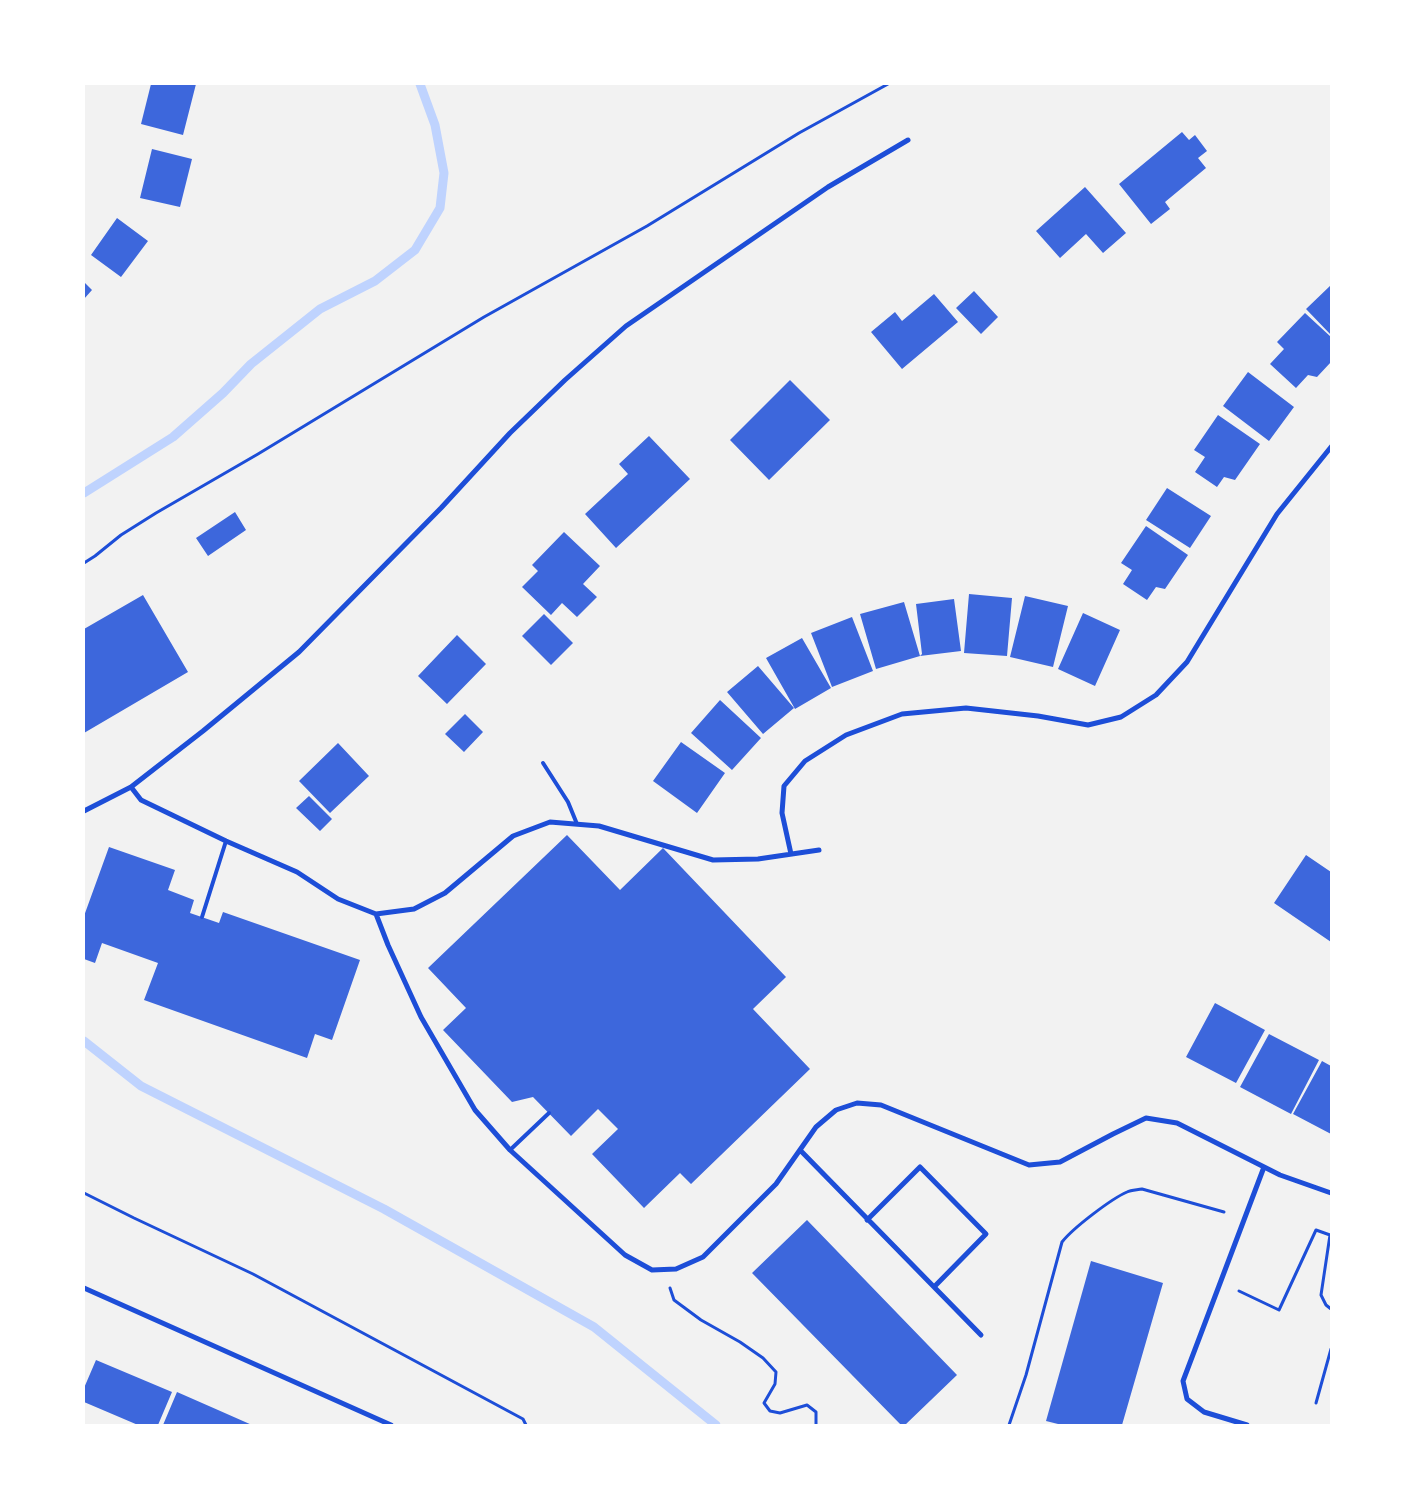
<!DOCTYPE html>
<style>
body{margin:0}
#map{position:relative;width:1415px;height:1509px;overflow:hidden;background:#f2f2f2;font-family:"PT Sans Narrow",sans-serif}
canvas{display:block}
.frame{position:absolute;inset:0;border:85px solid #fff;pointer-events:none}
</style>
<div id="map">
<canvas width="1415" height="1509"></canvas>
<div class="frame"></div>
</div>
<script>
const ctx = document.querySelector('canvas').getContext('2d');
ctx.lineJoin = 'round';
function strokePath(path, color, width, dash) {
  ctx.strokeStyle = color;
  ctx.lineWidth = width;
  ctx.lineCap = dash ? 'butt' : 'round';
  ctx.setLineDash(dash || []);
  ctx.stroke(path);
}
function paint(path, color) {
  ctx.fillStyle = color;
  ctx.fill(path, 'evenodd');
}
const stream = new Path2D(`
 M84,493l89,-56 50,-44 28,-29 69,-55 55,-28 40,-31 25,-42 4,-35 -9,-48 -15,-41
 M84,1041l57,45 243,123 210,118 122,98`);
const building = new Path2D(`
 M151,84h45l-13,51 -42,-11z
 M1182,132l7,8 6,-5 12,16 -9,7 8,10 -41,34 5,7 -19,15 -32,-40z
 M152,149l40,10 -12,48 -40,-9z
 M1085,187l41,46 -23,20 -17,-19 -26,24 -24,-27z
 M117,218l31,23 -27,36 -30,-22z
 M84,282l8,8 -8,9z
 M1331,285v50l-25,-26z
 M974,291l24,26 -17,17 -25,-26z
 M934,294l24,28 -56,47 -31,-37 24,-20 7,9z
 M1305,313l26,24v25l-14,15 -9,-2 -12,13 -26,-24 14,-15 -7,-7z
 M1248,372l46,35 -25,34 -46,-35z
 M790,380l40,40 -61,60 -39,-40z
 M1218,415l42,29 -25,36 -11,-3 -7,10 -22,-15 10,-15 -11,-7z
 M649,436l41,43 -74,69 -31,-34 43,-40 -9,-10z
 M1167,488l44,28 -21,32 -44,-28z
 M235,512l11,18 -38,26 -12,-18z
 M1146,526l42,29 -23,34 -9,-2 -9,13 -24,-16 9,-14 -11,-7z
 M564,532l36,34 -17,18 14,13 -20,20 -15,-14 -11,12 -29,-28 16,-16 -6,-6z
 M969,594l43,4 -5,58 -43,-3z
 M143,595l45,77 -104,61v-104z
 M1025,596l43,10 -15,61 -43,-10z
 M954,599l7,52 -41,5 -44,13 -16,-55 44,-12 16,54 2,-2 -6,-50z
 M1083,613l37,17 -25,56 -37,-17z
 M544,614l29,29 -22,22 -29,-29z
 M852,617l21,54 -41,16 -21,-54z
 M457,635l29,29 -39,40 -29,-28z
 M802,638l29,50 -36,21 -29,-51z
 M758,666l36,42 -31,26 -36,-42z
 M720,700l41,38 -29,32 -41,-37z
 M465,714l18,18 -19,20 -19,-18z
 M681,742l44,31 -28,40 -44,-32z
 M338,743l31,33 -39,37 -31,-32z
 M309,796l23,23 -12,12 -24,-23z
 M567,835l53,55 43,-42 123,129 -33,32 57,60 -119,115 -11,-11 -36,35 -52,-54 26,-25 -20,-20 -27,27 -38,-39 -21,5 -69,-72 23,-22 -38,-40z
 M109,847l66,23 -7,20 26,10 -4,13 29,10 4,-11 137,48 -28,80 -17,-6 -8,24 -163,-58 14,-37 -56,-20 -7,20 -11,-4v-43z
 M1306,855l25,17v70l-57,-39z
 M1215,1003l50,27 -29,53 -50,-26z
 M1269,1034l50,26 -28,54 -51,-27z
 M1322,1061l9,5v68l-38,-20z
 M807,1220l150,155 -52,50h-4l-149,-152z
 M1091,1261l72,22 -41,142h-60l-16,-4z
 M96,1360l76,32 -14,33h-20l-54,-23v-14z
 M177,1392l41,18 34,15h-89z`);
const path = new Path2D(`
 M84,563l11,-7 26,-21 35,-22 102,-59 226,-137 163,-91 152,-93 89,-49
 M84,1193l50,25 119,56 270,145 3,6
 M670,1288l4,12 27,20 39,22 23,16 13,14 -1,12 -11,19 6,8 10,2 27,-8 9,7v13
 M1239,1291l40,19 37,-80 14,5 -9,60 5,10 5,4
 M1316,1403l15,-54
 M1009,1425l17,-50 36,-133c11,-14 49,-43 65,-50 4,-2 10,-2 15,-3l82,23`);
const service = new Path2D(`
 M543,763l25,39 9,22
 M202,917l24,-76
 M510,1150l39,-37`);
const minor = new Path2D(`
 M131,787l10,13 85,41 71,31 41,27 38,15 12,31 33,72 54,93 35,40 115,105 27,15 24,-1 27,-12 73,-73 40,-57 20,-17 21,-7 24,2 148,60 31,-3 53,-28 33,-16 31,5 103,52 51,18
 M84,811l47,-24 72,-56 96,-79 142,-144 69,-75 55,-53 61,-54 202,-139 80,-47
 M791,854l-9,-41 2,-27 21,-25 41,-26 56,-21 64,-6 72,8 50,9 33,-8 35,-22 31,-33 90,-148 54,-67
 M376,914l38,-5 31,-16 68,-57 37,-14 49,4 114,34 45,-1 61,-9
 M800,1150l181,185
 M867,1220l53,-53 66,67 -52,53
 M84,1288l307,137
 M1247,1425l-43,-13 -17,-13 -4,-18 81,-214`);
strokePath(stream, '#bfd3fe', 9);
paint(building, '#3d67dc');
strokePath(path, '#1d4ed8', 3);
strokePath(service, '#1d4ed8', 4);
strokePath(minor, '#1d4ed8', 5);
</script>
